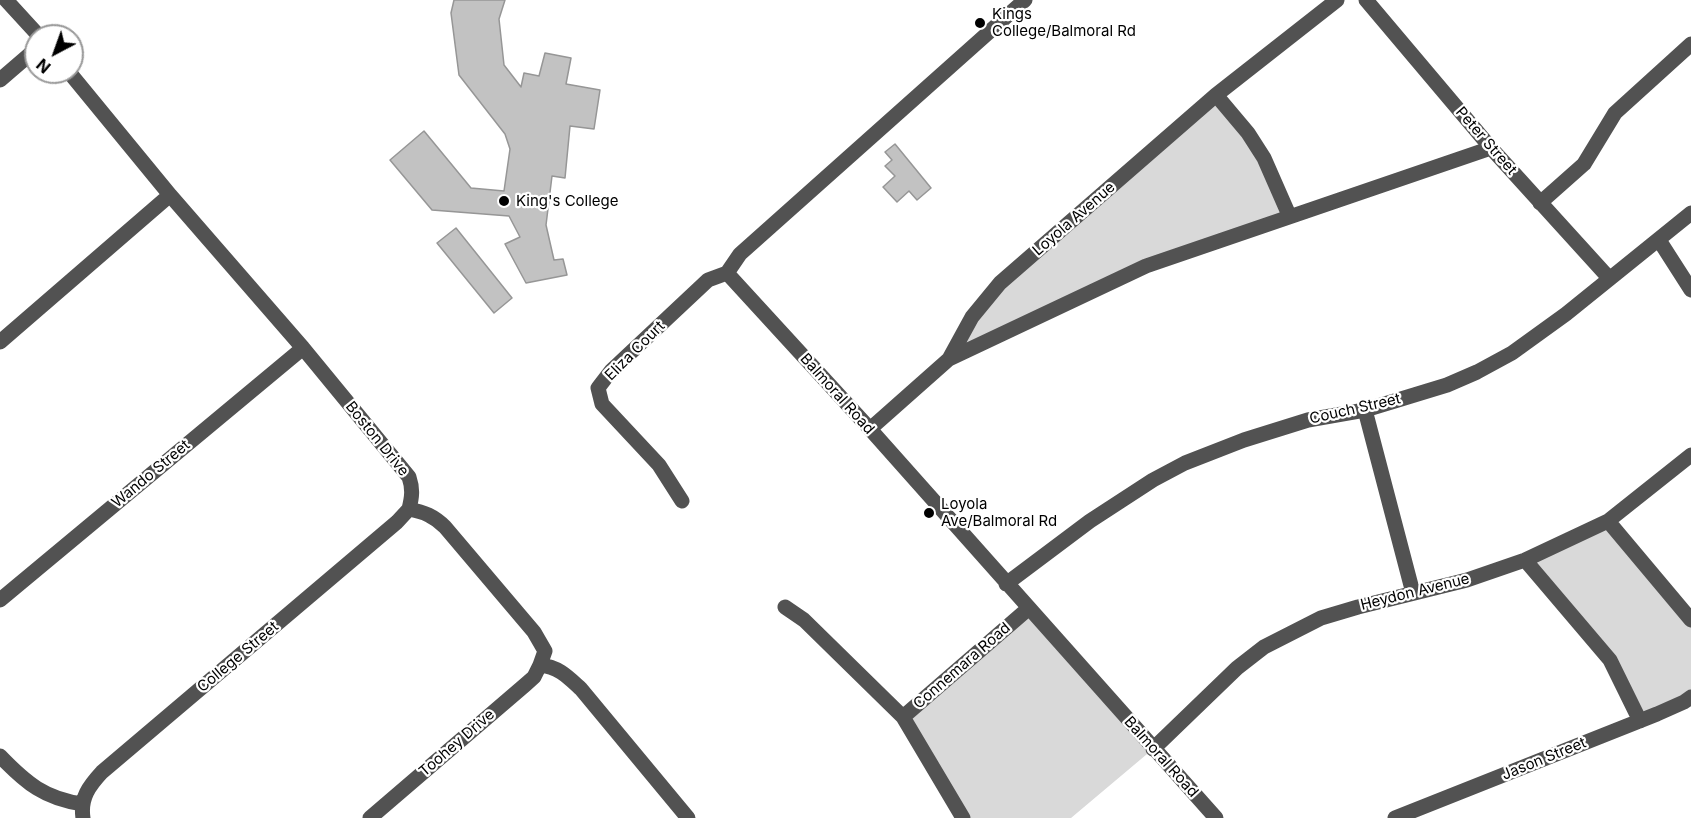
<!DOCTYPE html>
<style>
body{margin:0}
#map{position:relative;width:1691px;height:818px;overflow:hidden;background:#fff;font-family:Inter,sans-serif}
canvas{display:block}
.north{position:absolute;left:24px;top:24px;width:60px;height:60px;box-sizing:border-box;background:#fff;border:2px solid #999;border-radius:50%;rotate:221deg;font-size:16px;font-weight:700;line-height:24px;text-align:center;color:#000}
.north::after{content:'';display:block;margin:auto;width:21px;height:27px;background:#000;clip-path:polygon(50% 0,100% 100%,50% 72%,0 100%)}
</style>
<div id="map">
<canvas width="1691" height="818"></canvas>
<div class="north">N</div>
</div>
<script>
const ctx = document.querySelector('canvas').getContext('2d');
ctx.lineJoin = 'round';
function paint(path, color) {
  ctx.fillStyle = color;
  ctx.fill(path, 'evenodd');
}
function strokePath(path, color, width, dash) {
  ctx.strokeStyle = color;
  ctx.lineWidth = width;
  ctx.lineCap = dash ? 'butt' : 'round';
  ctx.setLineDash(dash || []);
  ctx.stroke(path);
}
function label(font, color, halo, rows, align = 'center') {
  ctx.font = font + ' Inter,sans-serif';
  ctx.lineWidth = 4.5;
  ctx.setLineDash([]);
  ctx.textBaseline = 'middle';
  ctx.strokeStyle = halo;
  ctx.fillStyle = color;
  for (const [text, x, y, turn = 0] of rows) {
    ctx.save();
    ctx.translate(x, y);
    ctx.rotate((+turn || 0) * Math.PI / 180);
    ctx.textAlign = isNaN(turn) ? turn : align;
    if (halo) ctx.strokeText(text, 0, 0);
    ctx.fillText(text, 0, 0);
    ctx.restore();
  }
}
const green = new Path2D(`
 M1216,95l32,38 41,82 -143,51 -197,93 23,-42z
 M1608,521l83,99v77l-51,24 -30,-61 -85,-100z
 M1029,608l124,141 -82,69h-108l-60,-101z`);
const building = new Path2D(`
 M454,0h51l-6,19 5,46 17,22 3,-14 15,3 6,-23 26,5 -5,26 34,6 -6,39 -24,-3 -5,52 -13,-2 -6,49 8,35 9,-1 4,16 -41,8 -21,-39 15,-7 -11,-21 -77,-6 -42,-50 34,-29 47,57 33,3 6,-42 -5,-15 -46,-59 -8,-62z
 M895,144l36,44 -14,12 -8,-9 -12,11 -14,-15 12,-11 -10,-10 7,-6 -7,-8z
 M456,228l56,70 -18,15 -57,-70z`);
const minor = new Path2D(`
 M6,0l33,36
 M1025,0l-285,254 -13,19 143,156 346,389
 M1366,0l125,148 118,130
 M69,72l101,123 133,153 106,129c4,12 3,20 0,32 15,3 25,7 36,18l89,105 11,19 -5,14c19,2 28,12 41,24l107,129
 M0,80l36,-31
 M1216,95l32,38 16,25 25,57
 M1540,203l44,-39 31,-51 76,-69
 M1659,240l32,50
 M0,342l170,-147
 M949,359l23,-42 28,-34 216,-188 121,-95
 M1365,410l48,183
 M870,429l79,-70 197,-93 345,-118
 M682,501l-23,-36 -57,-61 -4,-16 13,-17 97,-91 19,-7
 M1608,521l83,99
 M1525,560l85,100 30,61
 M1006,584l84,-63 63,-41 32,-17 59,-23 64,-20 57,-10 82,-25 30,-13 35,-19 54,-39 125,-101
 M0,600l303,-252
 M785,607l19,13 99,97
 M1153,749l84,-81 27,-21 57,-29 37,-11 109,-27 58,-20 83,-39 83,-66
 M0,756c26,27 45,43 83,48
 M83,818c-3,-20 6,-32 19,-46l295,-250 12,-13
 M370,818l155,-133 9,-8 6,-12
 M963,818l-60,-101 126,-109
 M1395,818l262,-104 27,-12 7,-5`);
const markers = [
 [980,23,6,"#000"],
 [504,201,6,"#000"],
 [929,513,6,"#000"]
];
const poiNames = [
 ["Kings",992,14],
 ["College/Balmoral Rd",992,31],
 ["King's College",516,201],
 ["Loyola",941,504],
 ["Ave/Balmoral Rd",941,521]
];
const streetNames = [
 ["Peter Street",1486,141,49],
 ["Loyola Avenue",1074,219,-41],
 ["Eliza Court",635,351,-45],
 ["Balmoral Road",837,394,48],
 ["Couch Street",1355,409,-13],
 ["Boston Drive",377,439,51],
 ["Wando Street",151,474,-40],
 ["Heydon Avenue",1415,592,-14],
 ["College Street",238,657,-40],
 ["Connemara Road",962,666,-41],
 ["Toohey Drive",457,743,-41],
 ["Balmoral Road",1161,757,48],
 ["Jason Street",1544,759,-22]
];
paint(green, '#d9d9d9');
paint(building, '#c2c2c2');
strokePath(building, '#969696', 1.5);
strokePath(minor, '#525252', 15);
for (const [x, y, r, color] of markers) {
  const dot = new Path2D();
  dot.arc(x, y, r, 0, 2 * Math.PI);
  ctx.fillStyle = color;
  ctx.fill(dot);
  strokePath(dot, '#fff', 2);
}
label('15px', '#000', '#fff', poiNames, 'left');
label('15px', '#000', '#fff', streetNames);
</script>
